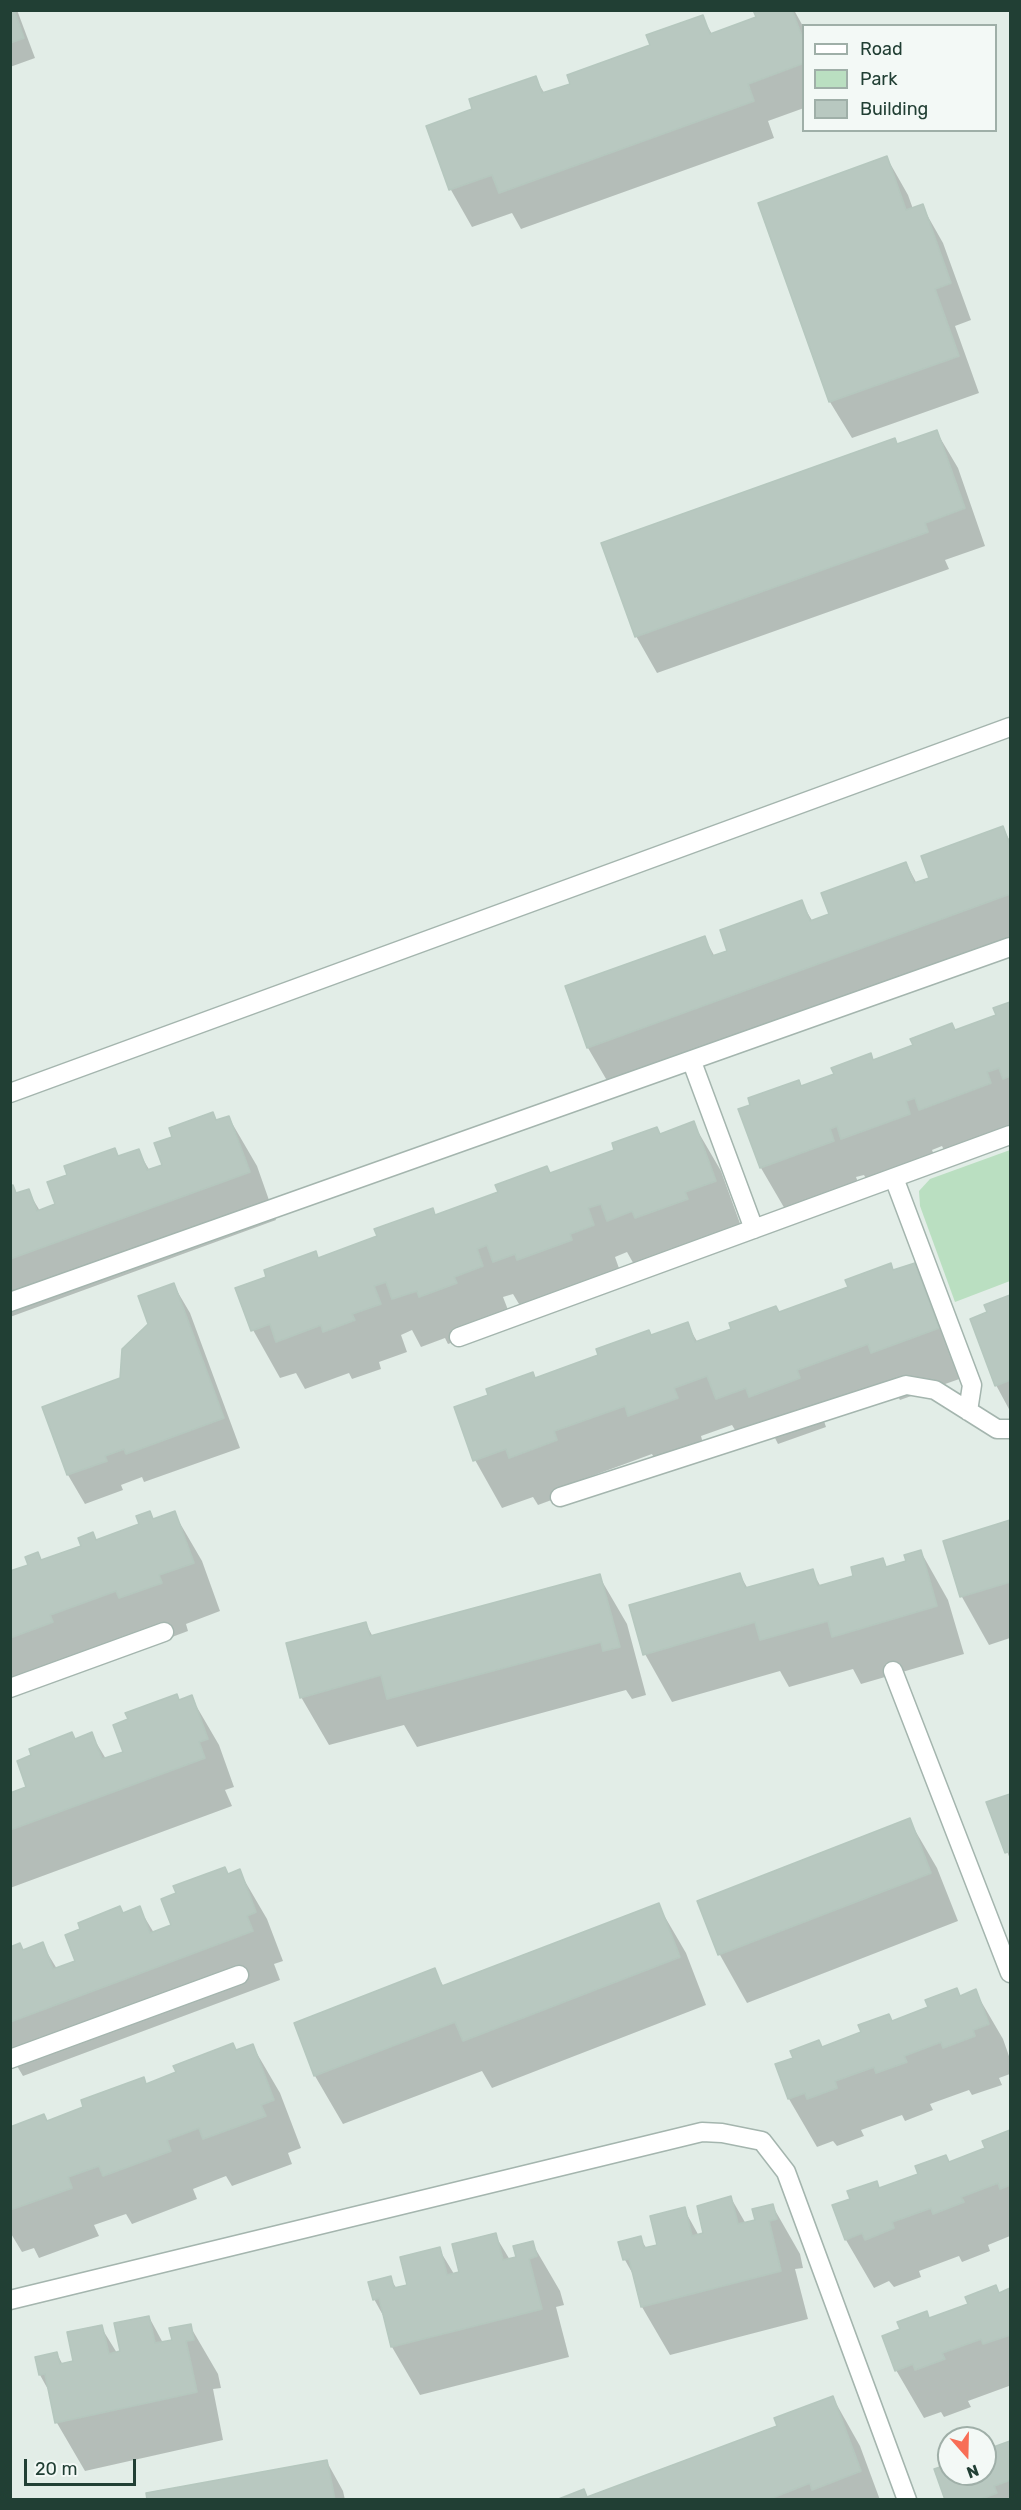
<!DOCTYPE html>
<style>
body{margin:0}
#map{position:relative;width:1021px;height:2510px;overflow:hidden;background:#e2ede7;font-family:Rubik,sans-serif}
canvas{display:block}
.frame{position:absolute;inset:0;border:12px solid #213f34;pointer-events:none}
.legend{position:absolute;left:802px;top:24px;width:195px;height:108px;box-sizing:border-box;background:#f3f9f6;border:2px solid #9fafa8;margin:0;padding:8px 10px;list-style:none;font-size:18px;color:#213f34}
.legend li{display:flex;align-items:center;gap:12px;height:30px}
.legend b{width:30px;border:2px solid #9fafa8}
.north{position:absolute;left:937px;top:2426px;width:60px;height:60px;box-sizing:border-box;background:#f3f9f6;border:2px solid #9fafa8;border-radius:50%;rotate:160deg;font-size:16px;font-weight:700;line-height:24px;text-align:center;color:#213f34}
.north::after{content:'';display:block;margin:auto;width:21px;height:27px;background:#f86e56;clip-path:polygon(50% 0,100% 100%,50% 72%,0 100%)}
.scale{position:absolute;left:24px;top:2459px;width:112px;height:27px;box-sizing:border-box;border:3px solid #213f34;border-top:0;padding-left:8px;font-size:18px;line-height:21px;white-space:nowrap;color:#213f34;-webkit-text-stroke:4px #f3f9f6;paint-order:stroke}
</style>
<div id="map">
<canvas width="1021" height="2510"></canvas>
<div class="frame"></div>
<ul class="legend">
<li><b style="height:8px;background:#fff"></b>Road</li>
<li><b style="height:16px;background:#badfc1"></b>Park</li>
<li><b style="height:16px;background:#b8c8c0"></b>Building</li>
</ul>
<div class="north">N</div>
<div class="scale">20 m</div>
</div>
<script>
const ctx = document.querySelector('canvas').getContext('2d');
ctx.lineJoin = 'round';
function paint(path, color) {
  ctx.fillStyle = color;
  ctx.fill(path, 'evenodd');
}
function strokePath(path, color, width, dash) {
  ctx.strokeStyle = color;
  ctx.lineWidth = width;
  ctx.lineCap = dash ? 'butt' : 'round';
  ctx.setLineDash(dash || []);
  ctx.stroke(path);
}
const green = new Path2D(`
 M1010,1150v131l-55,21 -35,-96 -1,-15 11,-12z`);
const shadow = new Path2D(`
 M10,10h7l18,48 -25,9z
 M755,10h39l10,18v80l-36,13 6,17 -253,91 -9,-16 -40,14 -21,-37 -23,-63 46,-17 61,-32 10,16 27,-9 80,-39 50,-29 10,17 46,-16z
 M887,158l21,37 5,14 9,-3 21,37 28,77 -16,6 24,67 -127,45 -22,-36 -70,-198z
 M936,431l22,37 27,78 -40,14 4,9 -292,104 -21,-37 261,-190z
 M1003,828l7,13v111l-394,144 -28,-48 -21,-61 137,-50 11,20 14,-5 72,-50 12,20 18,-7 75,-52 11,21 14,-5z
 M1010,1003v132l-62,23 -6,-12 -10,4 5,12 -67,24 -6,-11 -8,2 5,13 -72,26 -28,-48 -21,-58 258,-94 -3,-7z
 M213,1114l4,8 12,-4 28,48 19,54 -266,97v-130l2,-1 5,9 11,-4 12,20 17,-6 62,-47 19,-7 12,20 14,-5 10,-28z
 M693,1123l28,48 21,58 -106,39 -9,-16 -12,5 6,17 -99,35 -9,-15 -10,3 7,18 -27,17 -35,12 -3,-6 -24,9 -9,-17 -11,5 6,17 -28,10 2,7 -29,10 -3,-6 -44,16 -9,-16 -16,5 -27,-48 66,-71z
 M914,1264l28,48 23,65 -65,23 -5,-8 -72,26 3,9 -48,17 -4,-8 -29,10 -13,-21 -31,11 3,11 -47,17 -5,-10 -71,26 3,8 -46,17 -5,-8 -31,11 -27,-48 60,-81 152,-55 11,19z
 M173,1284l17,29 50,135 -96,34 -2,-5 -21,8 2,5 -38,14 -17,-29 -24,-67 78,-29z
 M1010,1297v114l-14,-26 -7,-72 -3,-7z
 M174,1513l28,48 18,50 -34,13 2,7 -40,15 -138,41v-114l20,-7 8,-12 4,7 41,-14 9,-13 5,7z
 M1010,1522v116l-21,7 -27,-48 -17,-55z
 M921,1552l27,48 16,54 -103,30 -8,-15 -64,18 -9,-16 -108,31 -27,-48 95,-79 8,14 64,-18 9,16 34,-10 28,-17 4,8 21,-6z
 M599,1576l28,48 19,71 -14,4 -6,-9 -209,57 -13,-22 -75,20 -28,-48 65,-73 7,13z
 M191,1697l28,48 15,42 -9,3 7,16 -222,82v-93l18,-7 47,-47 16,-7 15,25 19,-7 55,-51z
 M1010,1795v64l-22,-56z
 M909,1820l28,48 21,53 -211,82 -27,-48 -21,-53z
 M239,1871l28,48 16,42 -9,3 6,16 -257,96 -9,-15 -4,1v-113l14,3 18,-8 15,25 20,-7 46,-48 16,-6 15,25 19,-7 55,-51z
 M658,1905l28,48 20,52 -214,83 -10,-17 -139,53 -28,-48 -19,-52 138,-54 10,17z
 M975,1991l28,48 7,20v15l-11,4 3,7 -30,10 -3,-5 -39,14 3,6 -28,11 -3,-6 -41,15 3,6 -27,10 -4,-5 -16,6 -28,-48 -12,-34z
 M252,2045l28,48 21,55 -13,5 4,11 -60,22 -6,-10 -33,13 4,10 -65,25 -6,-10 -32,11 5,11 -60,22 -5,-10 -12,4 -12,-20v-103l37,-7 38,-14 58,-29 4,6z
 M1010,2131v105l-22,9 2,6 -28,11 -3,-6 -40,15 2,6 -27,10 -5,-6 -15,7 -28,-48 -12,-34 18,-6 24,-18 4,7 107,-40 -3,-7z
 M731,2198l15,26 10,-3 16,-16 28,49 3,14 -8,1 13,50 -138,36 -28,-48 -7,-29 -10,-18 15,-22 7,11 12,-3 25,-37 15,27 6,-2z
 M495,2235l15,25 8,-2 14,-15 28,48 4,14 -8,2 13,50 -149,38 -28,-48 -7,-28 -11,-20 16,-21 7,11 12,-3 30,-37 15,25 7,-1z
 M1010,2290v99l-1,-3 -41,15 3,6 -27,10 -3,-5 -17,6 -28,-48 6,-40 24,-17 4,7z
 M149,2317l14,26 11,-2 16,-15 28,48 3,14 -8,1 10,51 -138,31 -28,-48 -7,-30 -10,-18 17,-21 6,11 12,-3 26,-35 16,26 5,-1z
 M833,2398l27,48 20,54h-320l24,-9 4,7 191,-71z
 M1010,2442v58h-63l2,-35v9h36v-22z
 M327,2462l16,29 2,9h-196z`);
const building = new Path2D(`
 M10,10h4l10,28 -14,5z
 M753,10h39l12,32v21l-56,21 6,17 -255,92 -7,-18 -43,15 -23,-64 46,-17 -3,-10 67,-23 6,17 28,-9 -3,-9 83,-30 -4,-10 57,-20 7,19 46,-17z
 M887,156l19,54 17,-6 28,79 -16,6 24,67 -130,46 -71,-199z
 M937,430l28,78 -40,15 3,9 -293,105 -34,-94 294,-105 2,6z
 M1003,826l7,19v49l-423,154 -22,-62 140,-50 7,20 15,-5 -7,-21 82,-30 8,21 19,-7 -8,-21 85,-31 8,21 15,-5 -8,-22z
 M1010,1002v74l-7,3 -4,-11 -12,4 4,11 -72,27 -4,-12 -9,3 4,13 -69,25 -4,-13 -7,3 4,12 -74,27 -22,-59 12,-4 -2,-7 51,-18 2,6 33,-12 -3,-6 40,-15 2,7 40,-15 -3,-6 42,-16 3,7 41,-15 -3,-7z
 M213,1112l3,8 13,-4 21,56 -240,87v-73l3,-1 3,8 13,-4 8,22 18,-7 -8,-22 20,-7 -3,-9 51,-18 3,8 21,-7 8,21 15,-5 -8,-22 18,-6 -3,-9z
 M694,1121l22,60 -31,11 3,7 -53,19 -3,-7 -25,10 -6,-17 -13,4 6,17 -24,9 2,6 -55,20 -2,-6 -22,8 -6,-17 -10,4 6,17 -29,11 3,6 -38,14 -2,-6 -25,8 -6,-17 -12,4 7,18 -29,10 3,6 -32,12 -2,-7 -45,17 -6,-18 -19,7 -16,-43 31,-11 -2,-7 52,-19 2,7 59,-22 -3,-7 59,-21 2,7 63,-23 -3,-7 52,-19 3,7 64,-23 -2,-7 45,-16 3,7z
 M891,1263l2,7 22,-7 24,65 -68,25 -3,-9 -71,26 3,8 -51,19 -3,-9 -30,11 -9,-23 -33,12 4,10 -50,18 -3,-10 -71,25 3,9 -48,18 -3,-9 -33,12 -19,-54 34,-12 -2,-6 47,-17 2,6 63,-23 -2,-6 53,-19 2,5 37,-13 7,20 36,-13 -2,-6 47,-17 3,6 69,-25 -3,-7z
 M174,1283l50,135 -98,36 -2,-5 -19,7 2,5 -40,14 -25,-68 78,-29 2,-29 26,-25 -10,-28z
 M1010,1295v85l-15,6 -25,-67 17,-7 -3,-7z
 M150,1511l3,8 22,-8 19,52 -35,12 3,8 -43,15 -3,-7 -66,24 3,7 -43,16v-67l18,-6 -3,-8 13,-5 3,8 40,-14 -3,-8 15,-6 3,8 43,-16 -3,-8z
 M1010,1520v62l-50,15 -17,-56z
 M921,1550l16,56 -105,31 -4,-16 -68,19 -5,-18 -112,33 -14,-50 111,-32 5,15 68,-19 5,17 35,-10 -2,-9 32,-9 3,9 20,-6 -2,-6z
 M600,1574l20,73 -17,4 -2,-9 -214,57 -6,-24 -81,23 -14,-55 80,-21 4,14z
 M177,1694l2,6 13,-5 16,44 -9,3 6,16 -195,72v-37l16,-6 -9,-26 14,-6 -2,-6 43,-17 3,7 17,-7 10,27 21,-7 -10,-27 15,-6 -3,-6z
 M1010,1794v57l-5,2 -19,-51z
 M910,1818l21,55 -213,82 -21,-54z
 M225,1867l3,7 12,-5 16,43 -9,4 6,15 -243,91v-75l10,-4 3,7 20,-8 10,27 22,-8 -10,-26 15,-6 -2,-6 42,-17 3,7 17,-7 10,27 21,-8 -10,-26 15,-6 -3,-7z
 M659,1903l21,54 -217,84 -8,-19 -141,54 -20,-53 141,-55 7,18z
 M957,1988l3,8 16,-7 13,35 -16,6 2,6 -32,12 -2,-6 -37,14 3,6 -31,11 -2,-6 -39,14 2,7 -30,11 -2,-6 -17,6 -13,-35 18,-6 -3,-7 29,-11 3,7 39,-15 -3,-7 31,-11 3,7 36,-14 -3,-7z
 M233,2043l3,7 17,-6 21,56 -13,5 5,11 -63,23 -4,-11 -32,12 4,11 -68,25 -4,-10 -31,11 4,11 -62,22v-83l34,-13 3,7 36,-14 -2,-7 63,-23 2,7 30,-12 -3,-6z
 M1010,2130v55l-10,4 -2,-6 -37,14 3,5 -31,12 -2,-6 -39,14 2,6 -29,12 -3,-7 -17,7 -13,-35 18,-6 -3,-8 30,-10 2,7 39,-14 -3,-8 31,-11 3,7 36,-14 -3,-7z
 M731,2196l7,28 17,-4 -3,-11 21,-5 4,15 -8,2 12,50 -140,36 -12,-48 -6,1 -5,-18 23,-6 3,12 13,-3 -7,-29 35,-9 7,29 11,-3 -6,-27z
 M496,2233l7,27 13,-3 -3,-11 20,-5 4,15 -8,3 13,50 -151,38 -12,-49 -6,2 -5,-18 23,-6 3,12 13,-3 -7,-28 40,-10 7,28 12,-3 -7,-28z
 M996,2285l3,8 11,-5v47l-27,9 -2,-5 -39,14 3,6 -30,11 -2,-6 -18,7 -13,-35 18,-7 -3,-7 30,-11 2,7 39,-14 -3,-7z
 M149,2316l6,27 17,-3 -3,-12 22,-4 3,16 -8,1 11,51 -142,31 -10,-49 -6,1 -4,-18 22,-5 3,12 13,-3 -6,-29 35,-7 7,29 11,-3 -6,-28z
 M833,2396l28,75 -49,19 -2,-7 -43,17h-211l28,-11 3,8 190,-71 -3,-8z
 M1010,2441v39l-16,6 3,7 -19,7h-33l-11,-31 15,-5v10h36v-24z
 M327,2460l8,40h-188l-1,-7z`);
const lane = new Path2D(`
 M692,1062l62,167
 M894,1178l78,207 -4,26
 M10,1302c333,-121 668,-235 1000,-355
 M459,1337l551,-202
 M560,1497l346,-112 29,5 62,39h13
 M893,1671l117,302
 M10,1688l154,-56
 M10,2059l229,-84
 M10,2300l692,-168 20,1 40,8 24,31 121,328`);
const street = new Path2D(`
 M10,1093l1000,-366`);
paint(green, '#badfc1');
paint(shadow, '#0003');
paint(building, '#b8c8c0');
strokePath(building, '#b5c7be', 1.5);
strokePath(lane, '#a4b5ae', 21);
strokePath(street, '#a4b5ae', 21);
strokePath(lane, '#fff', 18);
strokePath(street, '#fff', 18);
</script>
